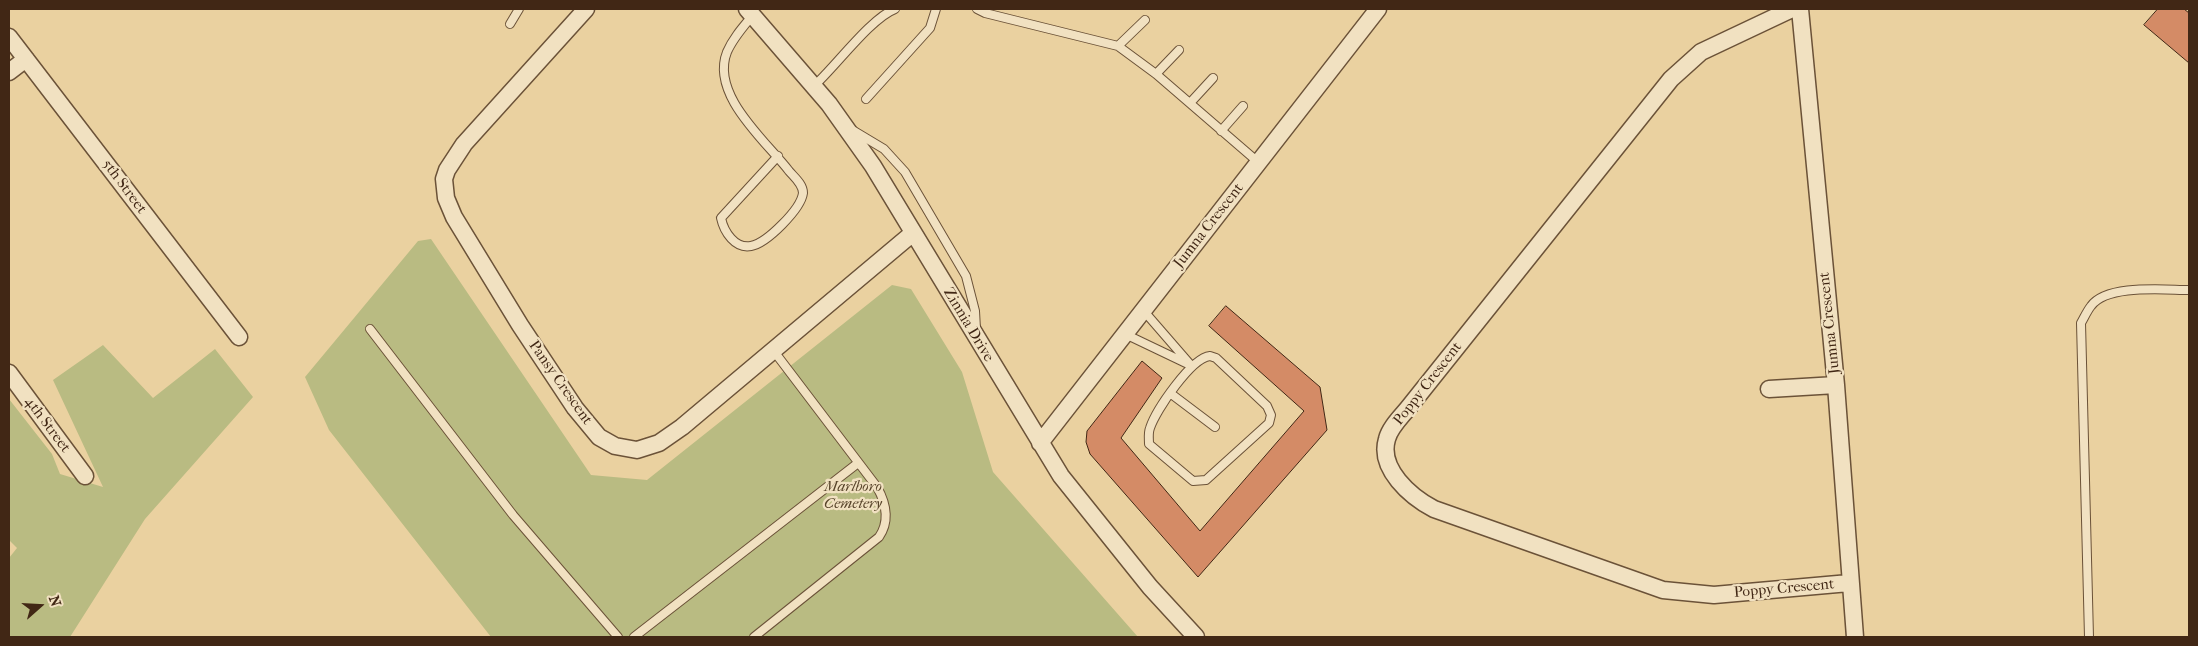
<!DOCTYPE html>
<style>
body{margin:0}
#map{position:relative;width:2198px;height:646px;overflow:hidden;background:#ead1a0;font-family:"IM FELL French Canon",serif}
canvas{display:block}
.frame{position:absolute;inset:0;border:10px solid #412715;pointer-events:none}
.north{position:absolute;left:15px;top:581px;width:50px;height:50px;-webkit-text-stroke:4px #f1e1c1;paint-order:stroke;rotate:71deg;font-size:14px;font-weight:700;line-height:20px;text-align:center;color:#412715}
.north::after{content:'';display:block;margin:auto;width:18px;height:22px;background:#412715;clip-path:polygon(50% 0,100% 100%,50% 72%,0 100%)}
</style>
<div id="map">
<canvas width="2198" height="646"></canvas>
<div class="frame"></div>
<div class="north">N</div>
</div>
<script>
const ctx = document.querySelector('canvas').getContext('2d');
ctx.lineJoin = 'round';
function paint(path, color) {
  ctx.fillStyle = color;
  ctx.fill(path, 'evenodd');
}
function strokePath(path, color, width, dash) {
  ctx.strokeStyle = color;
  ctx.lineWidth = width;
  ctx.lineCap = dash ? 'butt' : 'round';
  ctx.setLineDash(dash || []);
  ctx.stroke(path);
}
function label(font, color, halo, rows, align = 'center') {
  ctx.font = font + ' "IM FELL French Canon",serif';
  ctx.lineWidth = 4.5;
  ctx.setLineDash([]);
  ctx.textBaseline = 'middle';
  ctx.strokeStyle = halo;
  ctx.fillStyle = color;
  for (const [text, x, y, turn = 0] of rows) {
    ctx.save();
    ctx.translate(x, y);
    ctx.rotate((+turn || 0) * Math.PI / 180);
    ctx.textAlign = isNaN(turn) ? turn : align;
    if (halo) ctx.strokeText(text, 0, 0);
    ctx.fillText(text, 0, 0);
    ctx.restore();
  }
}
const green = new Path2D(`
 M431,239l160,236 56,5 245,-195 19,4 51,83 31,100 145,165h-647l-162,-207 -24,-53 113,-136z
 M103,345l50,53 62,-49 38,48 -108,122 -75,118h-61v-79l8,-10 -8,-8v-141l43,55 8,20 43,13 -50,-107z`);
const building = new Path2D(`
 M2158,9h26l5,4v50l-45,-38z
 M1226,306l94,81 7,43 -129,147 -108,-123 -4,-12 1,-11 55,-70 20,17 -41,60 79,93 104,-120 -95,-85z`);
const lane = new Path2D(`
 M977,9l8,4 133,33 38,28 102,88
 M753,15c-10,12 -20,23 -26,37 -17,43 39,89 62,119 5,6 14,13 14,22 -2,16 -36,50 -52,53 -16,3 -27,-14 -30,-28l57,-62
 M510,24l9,-15
 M1118,46l27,-26
 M1156,74l23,-24
 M814,86c22,-20 57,-68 81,-77
 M866,99l64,-71 6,-19
 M1190,103l23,-25
 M854,131l30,18 21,23 61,104 9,35 1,18
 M1221,131l22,-25
 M1143,310l46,53
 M370,329l143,186 105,122
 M1125,334l67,32
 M1210,356l6,2 51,48 4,9 -2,8 -63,57 -13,1 -44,-37c0,-5 -1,-11 1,-16 6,-18 41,-70 60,-72z
 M1170,393l45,34
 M634,637l224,-174
 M754,637l125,-100c11,-16 7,-34 -2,-50l-104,-137
 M2089,637l-8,-314c3,-5 6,-12 10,-17 16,-22 73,-16 98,-16`);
const street = new Path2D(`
 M586,9l-122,135 -17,26 -3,9 2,19 8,19 66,108 55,83 24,29 16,9 22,4 22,-7 23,-16 231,-194
 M747,9l82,95 44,62 188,310 89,111 46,50
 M1792,9l-91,43 -30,27 -262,328c-7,9 -19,20 -22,32 -9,30 24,58 47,70l229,81 51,5 135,-12
 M1800,9l36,376 19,252
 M9,37l230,300
 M9,72l17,-13
 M9,373l76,103
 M1769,389l67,-4
 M1040,443l338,-434`);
const streetNames = [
 ["5th Street",124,187,53],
 ["Jumna Crescent",1209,226,-52],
 ["Jumna Crescent",1830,323,-96],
 ["Zinnia Drive",968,325,59],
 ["Pansy Crescent",560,383,55],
 ["Poppy Crescent",1428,384,-52],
 ["4th Street",47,425,53],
 ["Poppy Crescent",1784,589,-5]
];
const parkNames = [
 ["Marlboro",853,487],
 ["Cemetery",853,504]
];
paint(green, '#b9bb82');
paint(building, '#d48b66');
strokePath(building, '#412715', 1);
strokePath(lane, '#6b5238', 10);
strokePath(street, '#6b5238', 19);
strokePath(lane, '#f1e1c1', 8);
strokePath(street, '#f1e1c1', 16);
label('15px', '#412715', '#f1e1c1', streetNames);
label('italic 15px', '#59452b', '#f1e1c1', parkNames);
</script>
